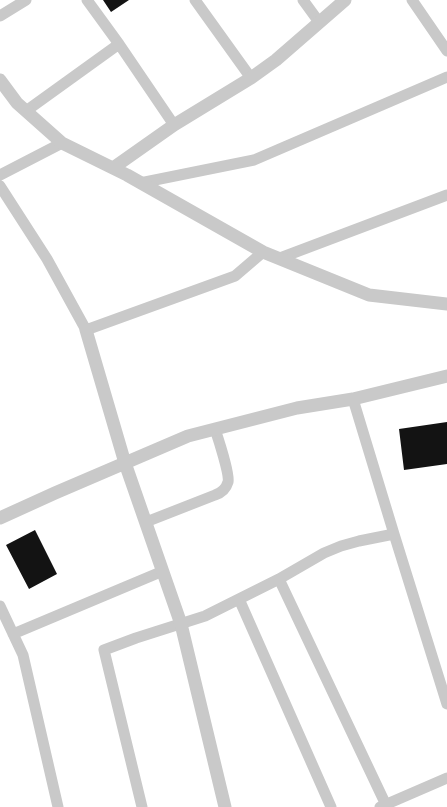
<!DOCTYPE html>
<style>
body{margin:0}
canvas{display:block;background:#fff}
</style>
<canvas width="447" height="807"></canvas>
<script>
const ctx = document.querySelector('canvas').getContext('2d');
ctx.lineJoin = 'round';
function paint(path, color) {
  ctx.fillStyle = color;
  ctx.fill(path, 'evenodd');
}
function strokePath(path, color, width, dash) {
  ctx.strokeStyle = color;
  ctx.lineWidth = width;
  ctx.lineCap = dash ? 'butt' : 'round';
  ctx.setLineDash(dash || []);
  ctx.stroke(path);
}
const building = new Path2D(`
 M103,0h26l-18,12z
 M447,422v42l-43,6 -5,-41z
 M35,530l22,44 -28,15 -23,-44z`);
const minor = new Path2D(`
 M87,0l32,44 55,81
 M195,0l56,78
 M303,0l16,22
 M412,0l35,51
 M0,16l26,-16
 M26,111l93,-67
 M0,175l62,-32
 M140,183l114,-23 193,-83
 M0,186l47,73 39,71 149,-54 28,-24
 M280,258l167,-63
 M353,399l41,135 53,170
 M146,522l69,-27c6,-2 11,-6 13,-13 2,-7 -10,-44 -13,-53
 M279,579l108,228
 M239,599l92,208
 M0,606l23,49 35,152
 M13,634l150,-63
 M142,807l-38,-157 32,-12 69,-22 74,-37 45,-26 17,-7 18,-5 35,-7
 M380,807l67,-29`);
const tertiary = new Path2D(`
 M0,80l17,23 45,40 65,32 136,77 106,43 78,9
 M113,168l61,-43 77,-47 25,-18 69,-60
 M86,330l39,133 56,161 44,183
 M0,518l55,-25 133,-57 109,-28 56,-9 94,-23`);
paint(building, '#131313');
strokePath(minor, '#c9c9c9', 11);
strokePath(tertiary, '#c9c9c9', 13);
</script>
